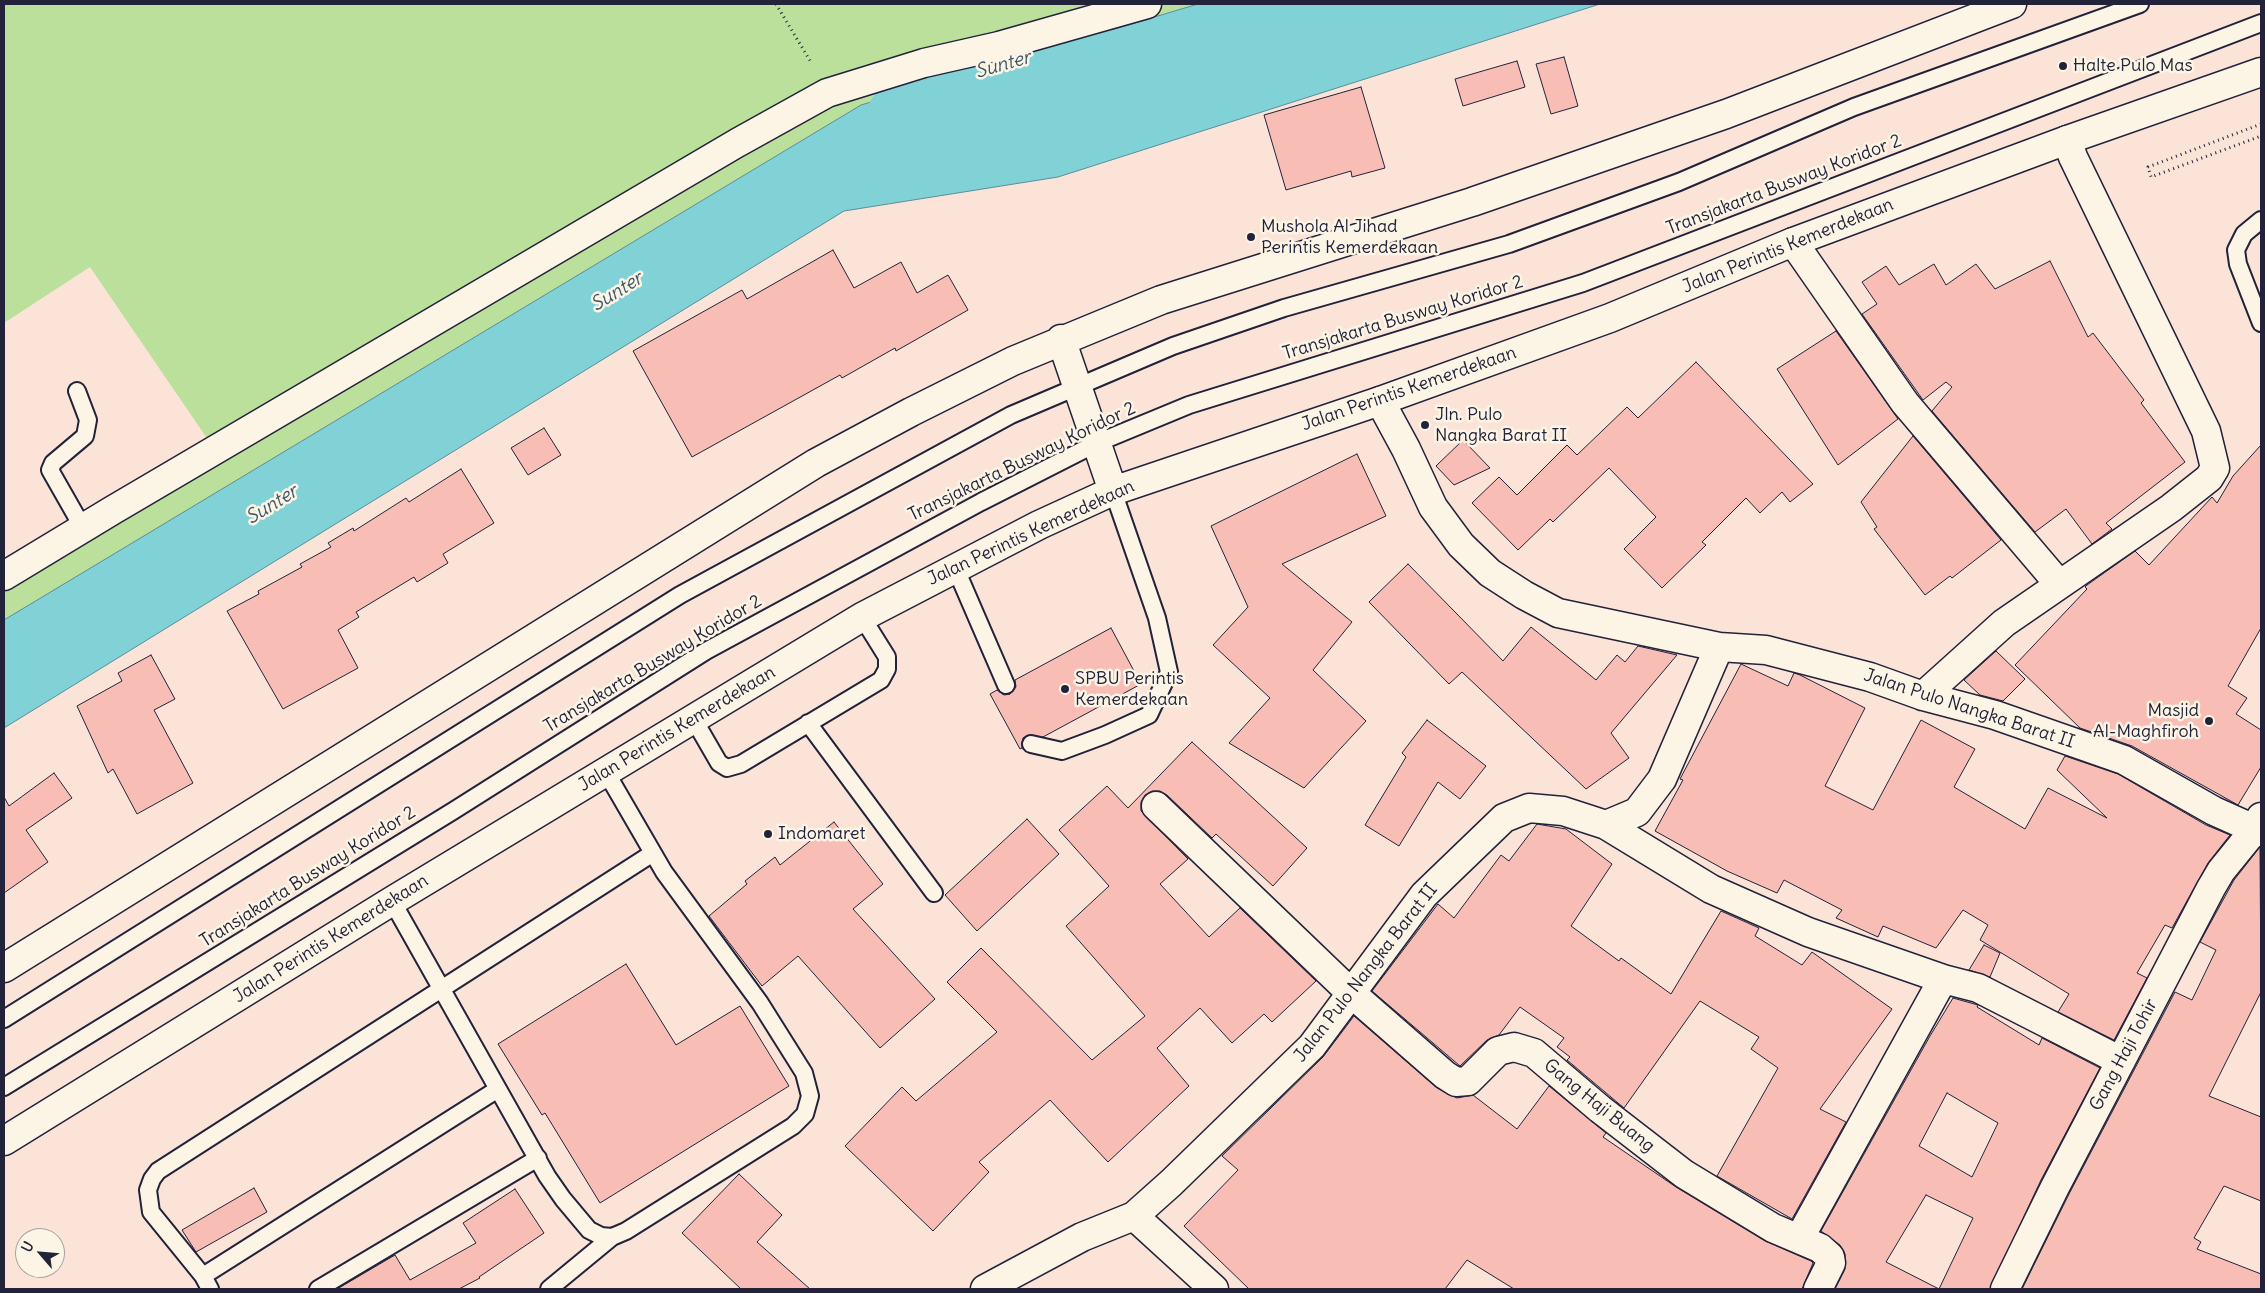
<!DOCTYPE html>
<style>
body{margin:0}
#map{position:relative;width:2265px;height:1293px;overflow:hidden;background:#fbe4d7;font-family:Delius,sans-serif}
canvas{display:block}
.frame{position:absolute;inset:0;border:5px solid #22223b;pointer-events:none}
.north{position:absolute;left:15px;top:1228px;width:50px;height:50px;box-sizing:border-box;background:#fcf5e5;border:1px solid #a5a1a1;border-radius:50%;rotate:297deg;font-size:14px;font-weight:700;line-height:20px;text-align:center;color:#22223b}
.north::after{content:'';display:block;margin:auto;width:18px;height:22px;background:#22223b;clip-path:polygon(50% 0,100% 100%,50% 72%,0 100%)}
</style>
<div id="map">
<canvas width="2265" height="1293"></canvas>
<div class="frame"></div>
<div class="north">U</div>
</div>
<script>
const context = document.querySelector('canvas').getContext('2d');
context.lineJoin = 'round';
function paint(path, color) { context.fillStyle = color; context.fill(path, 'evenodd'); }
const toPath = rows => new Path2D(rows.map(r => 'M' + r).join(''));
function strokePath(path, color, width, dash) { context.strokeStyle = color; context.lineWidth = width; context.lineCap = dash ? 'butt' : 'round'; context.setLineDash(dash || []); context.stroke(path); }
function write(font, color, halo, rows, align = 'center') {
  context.font = font + ' Delius,sans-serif'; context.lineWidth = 5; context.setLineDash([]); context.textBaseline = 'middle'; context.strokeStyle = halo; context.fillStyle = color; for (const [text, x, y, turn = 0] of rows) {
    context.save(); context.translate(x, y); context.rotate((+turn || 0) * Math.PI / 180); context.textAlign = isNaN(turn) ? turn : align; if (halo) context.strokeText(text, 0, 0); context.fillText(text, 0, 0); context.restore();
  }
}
const green = toPath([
 [4,4,1198,4,861,105,4,621,4,576,215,450,90,267,4,323]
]);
const water = toPath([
 [1198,4,1600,4,1058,177,844,211,4,728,4,620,861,105,1198,4]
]);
const river = toPath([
 [898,117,977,68,1083,45]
]);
const building = toPath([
 [1564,57,1578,106,1551,114,1536,64,1564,57],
 [1517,61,1525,87,1463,106,1455,79,1517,61],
 [1361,87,1385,168,1352,177,1351,171,1286,190,1264,115,1361,87],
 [833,250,854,288,901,262,917,293,948,275,968,310,896,351,895,348,842,378,840,375,692,457,633,351,742,290,747,299,833,250],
 [2050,261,2088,337,2093,333,2144,400,2141,403,2185,462,2106,523,2112,529,2092,544,2066,509,2035,532,1932,411,1952,387,1946,382,1923,400,1862,314,1877,304,1862,282,1886,266,1899,285,1934,264,1946,285,1976,264,1995,289,2050,261],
 [1836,331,1898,419,1838,465,1777,369,1836,331],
 [1696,362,1813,484,1790,502,1782,492,1760,513,1746,498,1702,542,1706,545,1662,588,1624,549,1656,517,1609,468,1553,522,1550,519,1518,550,1472,503,1499,477,1517,495,1567,445,1577,455,1627,407,1638,418,1696,362],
 [544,428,561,455,528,475,511,448,544,428],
 [1913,436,2001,540,1952,578,1950,576,1925,595,1874,529,1877,527,1861,502,1913,436],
 [1463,440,1490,468,1454,485,1436,466,1463,440],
 [2261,445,2261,628,2228,686,2247,698,2236,714,2261,730,2261,767,2238,805,2132,746,2080,728,2015,665,2087,589,2085,587,2087,585,2135,551,2149,565,2212,497,2217,503,2233,476,2261,445],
 [1357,454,1386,516,1282,564,1352,622,1313,670,1366,721,1304,788,1229,743,1270,698,1213,645,1248,607,1211,526,1357,454],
 [461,469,494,523,443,554,448,563,417,582,414,577,356,612,359,617,338,630,358,668,283,709,227,611,259,594,258,591,302,567,300,564,331,547,328,543,353,528,354,531,406,498,409,502,461,469],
 [1408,564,1503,661,1531,627,1596,680,1617,655,1625,662,1638,646,1677,655,1611,733,1629,758,1586,789,1462,672,1449,684,1369,602,1408,564],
 [1111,628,1141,684,1043,737,1028,735,1023,738,1022,748,1020,749,990,694,997,690,1004,695,1010,694,1016,687,1015,680,1111,628],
 [1996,651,2025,679,2003,701,1980,695,1964,680,1996,651],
 [151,655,175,699,154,710,193,783,137,814,113,769,108,773,77,706,122,681,118,673,151,655],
 [1741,664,1788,686,1794,673,1800,675,1865,708,1825,786,1873,810,1921,720,1975,749,1954,787,2025,829,2048,788,2107,818,2057,770,2065,756,2118,774,2206,825,2230,835,2208,863,2172,928,2165,925,2137,973,2147,978,2114,1040,2058,1012,2069,994,1980,940,1988,925,1963,910,1936,948,1883,926,1878,937,1836,918,1842,910,1784,880,1777,893,1727,871,1655,831,1683,780,1680,779,1741,664],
 [1427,720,1486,766,1460,799,1438,782,1399,846,1365,825,1406,757,1402,753,1427,720],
 [1192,742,1307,848,1273,886,1216,834,1212,838,1167,795,1160,791,1152,791,1145,795,1141,802,1141,811,1188,859,1160,884,1209,937,1240,908,1316,981,1272,1022,1264,1014,1232,1043,1200,1008,1157,1048,1189,1086,1108,1162,1050,1100,979,1162,989,1172,933,1231,845,1146,902,1087,916,1101,997,1032,947,982,981,948,1092,1060,1145,1016,1066,926,1109,886,1059,830,1107,786,1128,808,1192,742],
 [54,773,72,798,26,830,48,862,4,893,4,797,9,806,54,773],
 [1027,819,1059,854,977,931,945,895,1027,819],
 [834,822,883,884,853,909,935,999,880,1048,798,956,762,986,709,916,747,884,745,881,775,857,780,865,834,822],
 [1537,824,1566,829,1612,864,1571,926,1619,961,1621,958,1671,994,1721,911,1759,928,1755,936,1802,965,1812,952,1892,1009,1820,1109,1846,1122,1792,1219,1717,1176,1778,1068,1751,1049,1759,1037,1700,1001,1624,1108,1567,1060,1570,1057,1557,1047,1564,1038,1520,1007,1499,1035,1487,1040,1460,1066,1372,991,1438,904,1454,918,1501,855,1509,861,1537,824],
 [2260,847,2261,992,2209,1096,2261,1117,2261,1201,2224,1186,2194,1238,2201,1242,2197,1249,2261,1274,2261,1289,2022,1289,2069,1194,2175,992,2192,1000,2216,950,2200,942,2234,880,2260,847],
 [1984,945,2000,953,1990,977,1969,970,1984,945],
 [626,964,676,1045,740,1006,789,1086,600,1203,545,1113,542,1115,498,1044,626,964],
 [1953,998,1978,1005,1977,1007,2039,1045,2042,1038,2100,1068,2041,1180,1990,1289,1835,1289,1845,1269,1845,1254,1840,1245,1821,1231,1930,1036,1953,998],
 [1947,1093,1998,1123,1972,1177,1919,1146,1947,1093],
 [1926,1195,1973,1218,1939,1289,1886,1262,1926,1195],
 [1354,1016,1437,1088,1457,1098,1473,1095,1517,1129,1549,1086,1606,1133,1603,1137,1676,1187,1765,1241,1811,1261,1813,1263,1802,1289,1514,1289,1467,1260,1445,1289,1249,1289,1184,1226,1238,1170,1222,1156,1323,1057,1354,1016],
 [739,1174,782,1215,757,1242,810,1289,741,1289,682,1233,739,1174],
 [254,1188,267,1212,196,1252,182,1230,254,1188],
 [515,1189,544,1233,479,1277,480,1278,459,1289,337,1289,395,1255,410,1280,476,1243,463,1223,515,1189]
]);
const path = toPath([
 [776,4,812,64],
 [2261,124,2148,167,2151,177,2261,136]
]);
const lane = toPath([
 [2261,220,2244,234,2236,250,2238,264,2261,323],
 [77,391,88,420,85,436,53,463,50,470,83,528],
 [955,567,1006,685],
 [693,718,719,763,727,768,741,764,881,680,887,669,887,657,862,617],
 [808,723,934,893],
 [1031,744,1062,751,1105,735,1149,715,1169,672,1157,618,1113,491],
 [392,901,547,1176,563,1199,589,1230,601,1236,612,1237,626,1231,793,1126,805,1114,810,1096,804,1073,760,1003,664,872,606,772],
 [4,1019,680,595,1011,415,1173,346,1284,308,1509,244,1679,182,1854,107,2140,4],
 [4,1087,453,811,706,651,981,502,1097,443,1189,405,1583,283,2261,23],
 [203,1276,498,1089],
 [210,1289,203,1276,151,1212,148,1190,152,1179,158,1171,653,853],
 [318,1289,538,1158],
 [549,1289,612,1237]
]);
const street = toPath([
 [1793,242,1905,403,2059,584],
 [1380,401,1406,449,1433,507,1461,545,1490,573,1524,595,1558,613,1719,647,1766,650,1870,677,1923,696,1995,715,2124,760,2214,811,2261,832],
 [1923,696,2004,623,2171,508,2209,478,2215,468,2206,431,2073,157,2067,140],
 [1156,806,1351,993,1445,1075,1456,1082,1468,1081,1498,1051,1514,1047,1534,1053,1600,1109,1684,1174,1773,1228,1820,1248,1830,1257,1831,1263,1818,1289],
 [1606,825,1711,889,1808,932,1943,979,1799,1239],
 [1943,979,1978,988,2121,1061],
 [1134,1216,1214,1289],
 [985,1289,1082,1237,1134,1216,1171,1183,1312,1046,1424,895,1504,818,1529,808,1563,811,1606,825,1637,812,1662,779,1719,647],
 [2005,1289,2055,1187,2211,888,2221,871,2255,829,2261,817]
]);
const secondary = toPath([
 [4,576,113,510,737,143,827,93,924,63,999,46,1147,4]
]);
const highway = toPath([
 [1061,339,1113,491],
 [4,968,816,463,911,412,1013,361,1161,300,1472,202,1726,114,2012,4],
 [4,1141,392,901,862,617,1039,525,1113,491,1380,401,1610,318,1793,242,2067,140,2261,72]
]);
const markers = [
 [2063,66,5,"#22223b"],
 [1251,237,5,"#22223b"],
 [1425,425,5,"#22223b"],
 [1065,689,5,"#22223b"],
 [2209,721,5,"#22223b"],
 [768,834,5,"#22223b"]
];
const poiNames = [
 ["Halte Pulo Mas",2073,66],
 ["Mushola Al Jihad",1261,227],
 ["Perintis Kemerdekaan",1261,248],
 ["Jln. Pulo",1435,415],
 ["Nangka Barat II",1435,436],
 ["SPBU Perintis",1075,679],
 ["Kemerdekaan",1075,700],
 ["Masjid",2199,711,"right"],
 ["Al-Maghfiroh",2199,732,"right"],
 ["Indomaret",778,834]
];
const streetNames = [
 ["Transjakarta Busway Koridor 2",1784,185,-21],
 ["Jalan Perintis Kemerdekaan",1788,246,-22],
 ["Transjakarta Busway Koridor 2",1403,318,-17],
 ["Jalan Perintis Kemerdekaan",1409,389,-19],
 ["Transjakarta Busway Koridor 2",1022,462,-26],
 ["Jalan Perintis Kemerdekaan",1031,533,-25],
 ["Transjakarta Busway Koridor 2",653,664,-31],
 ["Jalan Pulo Nangka Barat II",1969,709,18],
 ["Jalan Perintis Kemerdekaan",677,729,-31],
 ["Transjakarta Busway Koridor 2",308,877,-32],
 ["Jalan Perintis Kemerdekaan",331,939,-32],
 ["Jalan Pulo Nangka Barat II",1366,973,-52],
 ["Gang Haji Tohir",2124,1055,-62],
 ["Gang Haji Buang",1599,1106,39]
];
const waterNames = [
 ["Sunter",1003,65,-16],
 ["Sunter",617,292,-32],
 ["Sunter",272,505,-32]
];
paint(green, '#bae09c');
paint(water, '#80d2d7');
strokePath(water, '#5a8c99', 1);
strokePath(river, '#80d2d7', 64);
paint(building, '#f8bdb5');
strokePath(building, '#22223b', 1);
strokePath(lane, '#22223b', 20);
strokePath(street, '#22223b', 31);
strokePath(secondary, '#22223b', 31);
strokePath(highway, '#22223b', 31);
strokePath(path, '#22223b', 3, [1, 4]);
strokePath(lane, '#fcf5e5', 16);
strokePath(street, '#fcf5e5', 28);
strokePath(secondary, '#fcf5e5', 28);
strokePath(highway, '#fcf5e5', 28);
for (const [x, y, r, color] of markers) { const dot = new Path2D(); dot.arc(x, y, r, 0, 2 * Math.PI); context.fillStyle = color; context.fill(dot); strokePath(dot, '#fcf5e5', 2); }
write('18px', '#22223b', '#fcf5e5', poiNames, 'left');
write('18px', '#22223b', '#fcf5e5', streetNames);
write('italic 19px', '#3e576a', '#fcf5e5', waterNames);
</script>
